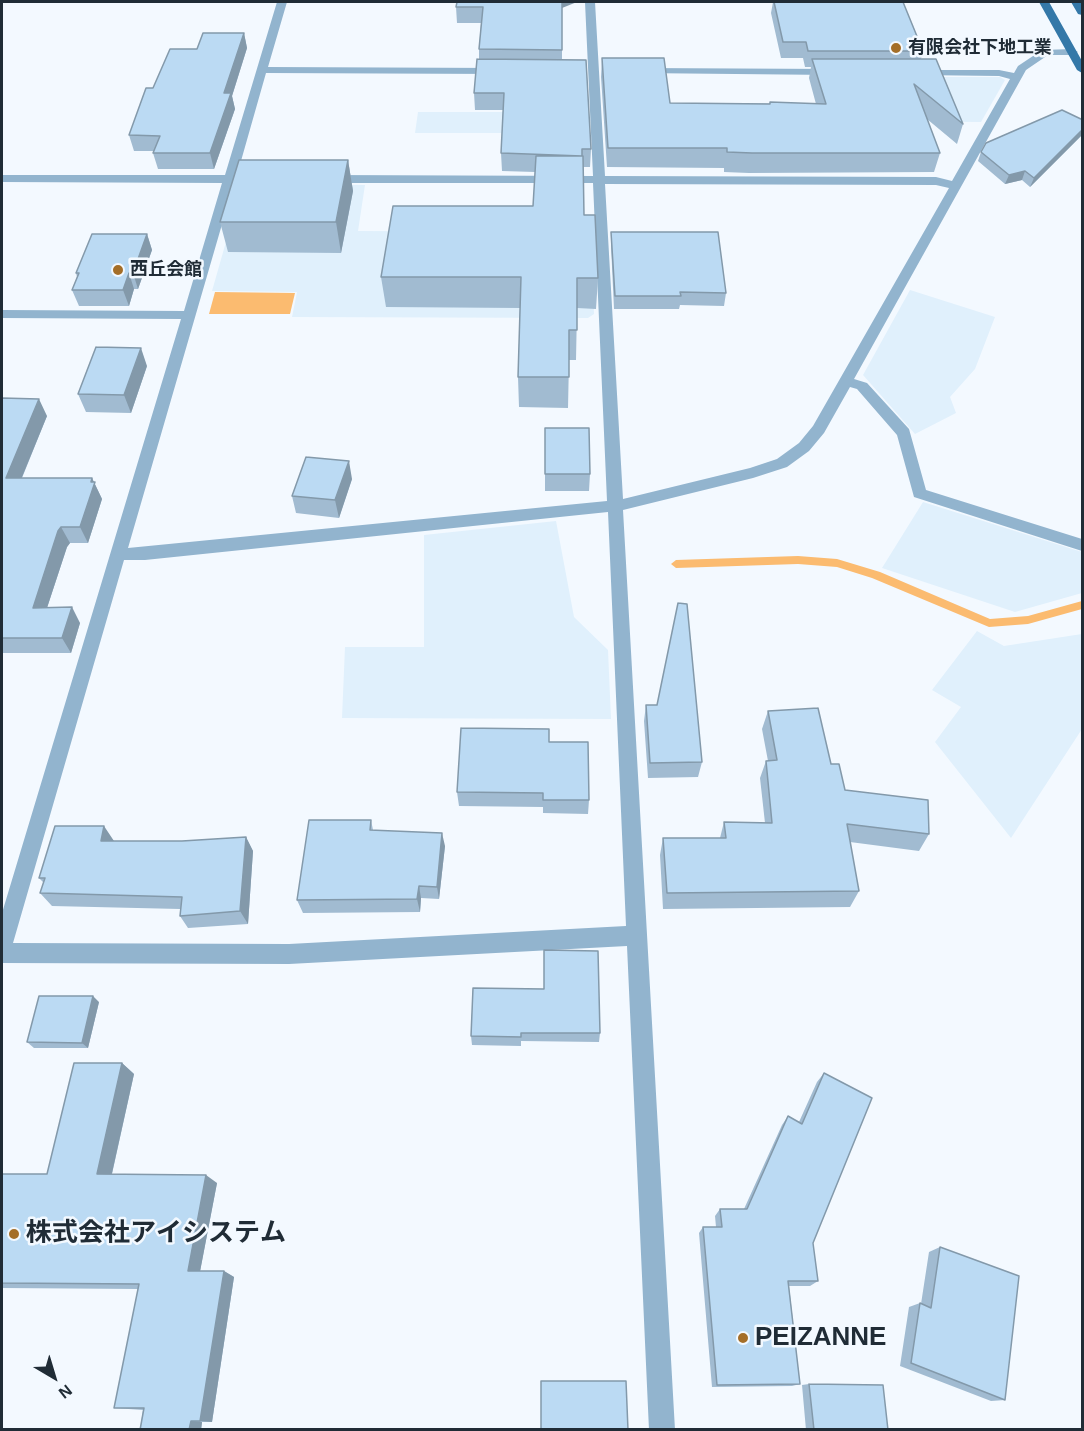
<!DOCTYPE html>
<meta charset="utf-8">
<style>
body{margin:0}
#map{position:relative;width:1084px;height:1431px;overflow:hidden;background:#f3f9ff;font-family:Arial,sans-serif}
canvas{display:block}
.frame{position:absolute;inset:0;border:3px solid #202c36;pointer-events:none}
.north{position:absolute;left:24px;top:1347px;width:60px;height:60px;-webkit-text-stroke:4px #f3f9ff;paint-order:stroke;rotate:142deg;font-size:16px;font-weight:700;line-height:24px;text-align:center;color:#202c36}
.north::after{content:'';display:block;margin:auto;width:21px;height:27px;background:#202c36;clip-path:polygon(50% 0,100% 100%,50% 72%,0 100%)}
</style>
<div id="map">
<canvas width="1084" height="1431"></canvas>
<div class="frame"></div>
<div class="north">N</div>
</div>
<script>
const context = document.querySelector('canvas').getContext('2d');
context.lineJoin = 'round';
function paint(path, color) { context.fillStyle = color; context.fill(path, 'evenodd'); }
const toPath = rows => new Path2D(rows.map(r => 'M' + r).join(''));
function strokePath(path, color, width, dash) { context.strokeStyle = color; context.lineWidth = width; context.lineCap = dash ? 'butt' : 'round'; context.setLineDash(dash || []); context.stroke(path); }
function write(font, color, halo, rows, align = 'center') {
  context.font = font + ' Arial,"Noto Sans JP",sans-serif'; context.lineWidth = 5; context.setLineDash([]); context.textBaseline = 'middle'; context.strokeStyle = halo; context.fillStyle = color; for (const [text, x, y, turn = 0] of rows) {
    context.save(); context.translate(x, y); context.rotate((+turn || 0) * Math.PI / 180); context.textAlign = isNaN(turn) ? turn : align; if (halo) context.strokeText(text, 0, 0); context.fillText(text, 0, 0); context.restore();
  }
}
const built = toPath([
 [819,77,1000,77,1005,80,981,122,816,121],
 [418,112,586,112,587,133,415,133],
 [250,184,365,185,358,231,591,232,594,314,588,318,292,317,297,292,212,291,241,189],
 [910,290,995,317,975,369,950,397,956,413,915,434,863,375],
 [923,502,1082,552,1082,593,1015,612,882,568],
 [556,521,574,617,608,650,611,719,342,718,345,647,424,647,424,535],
 [977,631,1004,646,1082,634,1082,729,1011,838,935,742,961,707,932,690]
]);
const water = toPath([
 [215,292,295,293,290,314,209,314]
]);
const stream = toPath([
 [798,556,837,559,880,572,990,619,1028,616,1082,601,1082,609,1028,624,989,627,872,578,837,567,798,564,676,568,671,564,676,560,798,556]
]);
const minor = toPath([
 [277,2,287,2,268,67,500,68,505,71,500,74,266,73,237,175,246,179,244,182,234,183,128,548,607,501,593,183,327,183,321,179,327,175,593,176,585,2,595,2,605,176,936,177,952,181,1010,79,999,76,918,75,913,72,914,70,999,70,1014,73,1018,66,1042,50,1073,49,1078,52,1073,55,1048,55,1026,70,854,379,867,383,909,429,926,490,1082,539,1082,551,914,497,897,435,857,389,850,387,824,433,809,451,787,467,753,478,623,510,675,1430,649,1430,627,946,289,964,2,963,2,913,181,319,2,318,2,310,184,311,222,183,2,182,2,175,225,175,277,2],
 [605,184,936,185,949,188,813,426,799,443,777,459,750,468,623,499,605,184],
 [608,512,626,926,289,944,13,943,124,560,145,560,608,512],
 [642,68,833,69,838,72,833,75,638,73,637,71,642,68]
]);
const major = toPath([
 [1039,2,1049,2,1082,61,1082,73,1077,70,1039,2],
 [1071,2,1081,2,1082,15,1078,14,1071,2]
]);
const wall = toPath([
 [773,2,903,2,923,51,921,59,963,124,957,144,927,119,940,153,934,172,749,173,724,172,724,168,607,167,601,77,602,58,670,103,816,104,809,78,811,67,805,67,803,58,781,58,771,13],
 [456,7,562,8,562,60,591,149,590,167,583,167,584,215,598,278,596,309,577,308,576,360,569,360,568,408,519,407,518,377,520,308,386,307,381,277,533,206,535,172,502,171,501,153,503,110,475,110,474,93,479,59,479,49,481,23,457,23],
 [244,33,247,48,232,96,235,109,214,169,158,169,153,153,154,151,134,151,129,135,153,88,197,49],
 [1083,120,1083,134,1030,187,1022,180,1005,184,978,161,981,152],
 [348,160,353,191,341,253,228,252,220,222],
 [611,232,726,293,724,306,680,305,679,309,614,309,611,245],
 [147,234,152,250,138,289,134,289,129,306,79,306,72,290,77,277,76,273],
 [147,366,131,413,86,412,78,394],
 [2,398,47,416,22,478,92,478,102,499,88,543,70,543,67,547,47,608,80,623,71,653,2,653],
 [545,428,590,474,589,491,545,491],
 [352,479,339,518,296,513,292,496],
 [646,705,702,762,698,777,648,778,644,721],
 [768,711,831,764,845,790,929,834,919,851,850,842,859,891,850,907,663,909,660,855,663,838,720,838,724,822,765,823,760,778,766,761,768,761,762,729],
 [549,742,589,800,588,814,543,813,543,807,459,806,457,792],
 [371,820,373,830,445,846,439,899,421,898,420,912,303,913,297,900],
 [246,837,253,851,248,924,188,928,180,916,180,909,52,906,40,893,44,883,39,878,114,841,182,841],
 [473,988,600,1033,599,1042,521,1041,521,1046,472,1045,471,1036],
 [99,1002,88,1048,34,1048,27,1042],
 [122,1063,134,1074,112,1174,217,1183,200,1271,224,1271,234,1277,212,1422,202,1422,201,1430,140,1430,143,1410,114,1408,138,1289,2,1288,2,1174,47,1174],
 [824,1073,813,1243,818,1281,810,1286,789,1286,800,1384,792,1386,712,1387,699,1233,703,1227,716,1227,715,1216,720,1209,744,1209,782,1125,788,1116,799,1122,817,1082],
 [940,1247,1005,1400,991,1401,900,1366,909,1307,920,1303,921,1304,929,1252],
 [809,1384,888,1430,806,1430,802,1385]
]);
const shadedWall = toPath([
 [562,2,577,2,562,8],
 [244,33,247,48,232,96,235,109,214,169,210,153,224,93],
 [1083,129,1083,134,1030,187,1034,178],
 [348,160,353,191,341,253,336,222],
 [1025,171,1022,180,1005,184,1009,175],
 [147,234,152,250,138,289,133,273],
 [129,273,134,289,129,306,123,290],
 [141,348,147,366,131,413,124,395],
 [39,399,47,416,15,494,6,478],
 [349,461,352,479,339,518,335,500],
 [92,478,102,499,88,543,80,527],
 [61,527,70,543,67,547,42,623,33,608,58,531],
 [72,607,80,623,71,653,62,638],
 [104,826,114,841,101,841],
 [442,833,445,846,439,899,437,887],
 [246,837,253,851,248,924,240,911],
 [419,886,421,898,420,912,417,899],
 [93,996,99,1002,88,1048,82,1043],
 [122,1063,134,1074,110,1182,97,1174],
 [206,1175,217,1183,199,1277,188,1271],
 [224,1271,234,1277,212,1422,200,1421],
 [191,1421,202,1422,201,1430,189,1430]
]);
const building = toPath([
 [457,2,562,2,562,50,479,49,483,7,456,7,457,2],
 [774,2,903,2,923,51,808,51,806,42,783,42,774,2],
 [203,33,244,33,224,93,231,93,210,153,153,153,160,136,129,135,146,88,153,88,170,49,197,49,203,33],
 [602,58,664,58,670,103,770,104,770,102,826,104,812,59,936,59,963,124,914,84,940,153,752,153,727,152,727,148,608,148,602,58],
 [477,59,586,60,591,149,582,149,582,156,501,153,504,93,474,93,477,59],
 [1062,110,1083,120,1083,129,1034,178,1025,171,1009,175,981,152,986,143,1062,110],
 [536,156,583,156,584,215,595,215,598,278,577,278,577,330,569,330,569,377,518,377,521,277,381,277,393,206,533,206,536,156],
 [239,160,348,160,336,222,220,222,239,160],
 [611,232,718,232,726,293,680,292,681,296,615,296,611,232],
 [92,234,147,234,133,273,129,273,123,290,72,290,79,273,76,273,92,234],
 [96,347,141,348,124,395,78,394,96,347],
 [2,398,39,399,6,478,92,478,91,482,95,482,80,527,61,527,58,531,33,608,72,607,62,638,2,638,2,398],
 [545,428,589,428,590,474,545,474,545,428],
 [306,457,349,461,335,500,292,496,306,457],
 [678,603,687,604,702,762,650,763,646,705,657,705,678,603],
 [818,708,831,764,839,764,845,790,928,800,929,834,847,824,859,891,667,893,663,838,726,838,724,822,772,823,766,761,777,760,768,711,818,708],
 [461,728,549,729,549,742,588,742,589,800,543,800,543,793,457,792,461,728],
 [309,820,371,820,370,830,442,833,437,887,419,886,417,899,297,900,309,820],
 [55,826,104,826,101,841,182,841,246,837,240,911,180,916,182,897,40,893,45,878,39,878,55,826],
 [544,950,598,951,600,1033,521,1033,521,1037,471,1036,473,988,544,989,544,950],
 [39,996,93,996,82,1043,27,1042,39,996],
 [74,1063,122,1063,97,1174,206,1175,188,1271,224,1271,200,1421,191,1421,189,1430,140,1430,144,1408,114,1408,139,1284,2,1283,2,1174,47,1174,74,1063],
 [824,1073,872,1098,813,1243,818,1281,788,1281,800,1384,717,1385,703,1227,722,1227,720,1209,747,1209,788,1116,802,1124,824,1073],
 [940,1247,1019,1276,1005,1400,911,1363,920,1303,931,1308,940,1247],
 [541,1381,626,1381,628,1430,541,1430,541,1381],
 [809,1384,883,1385,888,1430,814,1430,809,1384]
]);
const markers = [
 [896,48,6,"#a46e28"],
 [118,270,6,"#a46e28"],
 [14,1234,6,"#a46e28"],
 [743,1338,6,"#a46e28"]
];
const farPoinames = [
 ["有限会社下地工業",908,48],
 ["西丘会館",130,270]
];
const nearPoinames = [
 ["株式会社アイシステム",26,1234],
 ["PEIZANNE",755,1338]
];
paint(built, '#e0f0fc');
paint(water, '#fbbb70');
paint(stream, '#fbbb70');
paint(minor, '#92b4ce');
paint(major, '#3478a8');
paint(wall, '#a1bbd1');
paint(shadedWall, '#8399aa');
paint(building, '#bbdaf3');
strokePath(building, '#8399aa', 1.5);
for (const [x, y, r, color] of markers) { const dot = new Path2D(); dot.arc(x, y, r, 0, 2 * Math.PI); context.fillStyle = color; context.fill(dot); strokePath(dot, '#f3f9ff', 2); }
write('bold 18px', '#202c36', '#f3f9ff', farPoinames, 'left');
write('bold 26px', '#202c36', '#f3f9ff', nearPoinames, 'left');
</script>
